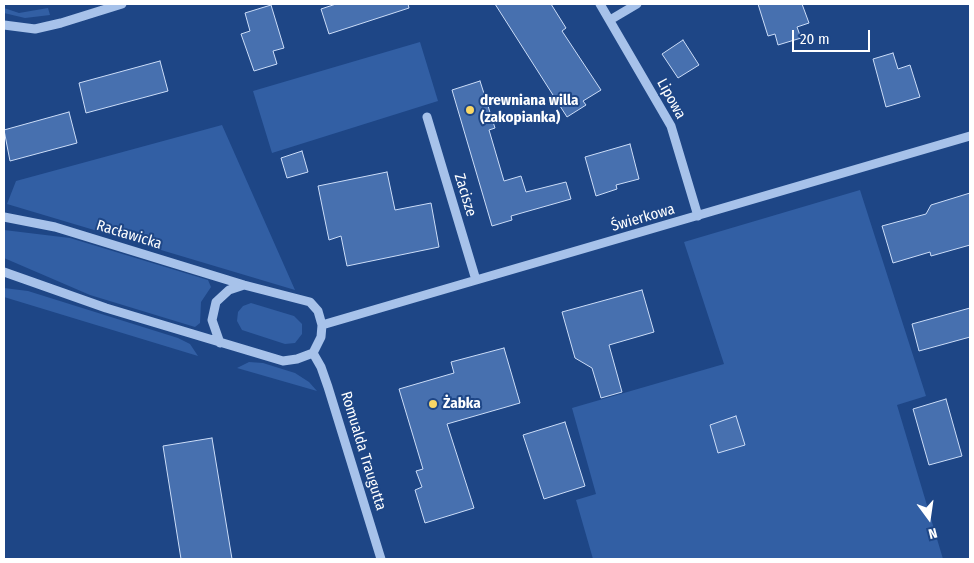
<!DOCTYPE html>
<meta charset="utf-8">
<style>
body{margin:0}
#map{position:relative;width:974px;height:563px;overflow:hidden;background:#1e4686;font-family:"Fira Sans Condensed",sans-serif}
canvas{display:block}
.frame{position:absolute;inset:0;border:5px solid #fff;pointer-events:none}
.north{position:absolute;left:904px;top:493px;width:50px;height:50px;-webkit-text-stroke:4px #1e4686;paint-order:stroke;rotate:166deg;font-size:14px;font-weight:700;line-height:20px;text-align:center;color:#fff}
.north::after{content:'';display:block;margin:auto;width:18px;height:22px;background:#fff;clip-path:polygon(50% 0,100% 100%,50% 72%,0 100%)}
.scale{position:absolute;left:792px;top:30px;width:78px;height:22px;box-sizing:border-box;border:2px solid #fff;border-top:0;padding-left:6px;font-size:15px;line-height:18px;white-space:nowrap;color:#fff;-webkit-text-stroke:4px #1e4686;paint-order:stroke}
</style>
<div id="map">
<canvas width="974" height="563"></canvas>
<div class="frame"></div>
<div class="north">N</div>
<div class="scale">20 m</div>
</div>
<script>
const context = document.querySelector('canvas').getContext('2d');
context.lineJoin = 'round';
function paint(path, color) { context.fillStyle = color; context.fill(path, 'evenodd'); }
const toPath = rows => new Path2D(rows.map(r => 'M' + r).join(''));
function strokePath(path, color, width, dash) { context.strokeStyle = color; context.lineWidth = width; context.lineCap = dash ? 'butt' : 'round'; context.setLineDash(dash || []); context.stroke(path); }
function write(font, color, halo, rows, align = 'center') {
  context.font = font + ' "Fira Sans Condensed",sans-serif'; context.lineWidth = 4; context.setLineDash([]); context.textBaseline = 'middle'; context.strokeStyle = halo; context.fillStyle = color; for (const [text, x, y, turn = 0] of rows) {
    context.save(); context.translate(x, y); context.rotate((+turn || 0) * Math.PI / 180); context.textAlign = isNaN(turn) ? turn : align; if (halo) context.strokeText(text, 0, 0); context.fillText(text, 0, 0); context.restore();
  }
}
const green = toPath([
 [4,8,19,13,48,8,50,15,25,18,4,13],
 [420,42,438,101,272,153,253,91],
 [222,125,295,290,7,204,16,181],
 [860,190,926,396,897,405,943,559,593,559,576,500,596,494,572,408,724,364,684,242],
 [4,230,70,238,208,280,211,287,201,302,200,323,195,327,90,295,4,258],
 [4,288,28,291,178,338,190,344,198,356,4,297],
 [251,303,294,316,302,324,302,334,295,343,285,344,242,330,237,321,238,312,243,306],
 [249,362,263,363,295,373,309,382,317,391,237,368]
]);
const building = toPath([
 [336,4,408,4,409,8,329,34,321,9,336,4],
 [495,4,551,4,566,28,562,31,601,90,583,101,586,105,567,117,495,4],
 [758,4,802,4,809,23,797,27,801,38,778,45,775,34,768,36,758,4],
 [271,5,284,48,273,51,277,64,254,71,241,34,250,31,245,13,271,5],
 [683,40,699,65,678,78,662,54,683,40],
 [893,53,898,69,910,65,920,97,886,107,873,59,893,53],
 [160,61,168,91,86,113,79,83,160,61],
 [480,81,495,128,489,130,504,181,521,176,526,192,566,182,571,199,511,216,512,220,492,226,452,90,480,81],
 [69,112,77,143,10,161,4,130,69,112],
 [630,144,639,179,616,185,617,189,596,196,585,157,630,144],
 [302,151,308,172,287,178,281,158,302,151],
 [387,172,395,210,431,203,439,247,347,266,341,236,329,240,318,186,387,172],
 [970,193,970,245,931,256,930,252,893,263,882,226,926,214,931,205,970,193],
 [642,290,654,332,609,345,622,392,601,398,592,368,575,358,562,312,642,290],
 [970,308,970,337,919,351,912,324,970,308],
 [504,348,520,403,447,424,474,508,425,523,415,490,422,487,416,471,423,469,399,389,454,373,451,362,504,348],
 [946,399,962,456,929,465,913,409,946,399],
 [736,416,745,445,718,453,710,425,736,416],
 [565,422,585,486,544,499,523,435,565,422],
 [212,438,232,559,181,559,163,446,212,438]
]);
const minor = toPath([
 [600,4,671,126,698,216],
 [610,20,637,4],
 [4,25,35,29,61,23,122,4],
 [427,117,476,280],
 [4,217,55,227,244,285,310,302,318,311,322,325,321,337,313,353,297,359,283,361,106,308,4,272],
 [322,325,970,136],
 [220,343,212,320,216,302,229,290,244,285],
 [313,353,321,367,328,387,381,559]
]);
const markers = [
 [470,110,5,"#f9d766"],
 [433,404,5,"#f9d766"]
];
const streetNames = [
 ["Lipowa",671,99,61],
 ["Zacisze",465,195,73],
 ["Świerkowa",643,218,-16],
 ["Racławicka",129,235,17],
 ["Romualda Traugutta",363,451,73]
];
const poiNames = [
 ["drewniana willa",480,101],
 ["(zakopianka)",480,118],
 ["Żabka",443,404]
];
paint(green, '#325fa4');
paint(building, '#4770af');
strokePath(building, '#ccddf8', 1);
strokePath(minor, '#a7c2ea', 9);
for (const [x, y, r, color] of markers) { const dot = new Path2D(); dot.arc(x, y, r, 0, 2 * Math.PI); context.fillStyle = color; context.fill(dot); strokePath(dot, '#1e4686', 2); }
write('15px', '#fff', '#1e4686', streetNames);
write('bold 15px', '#fff', '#1e4686', poiNames, 'left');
</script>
